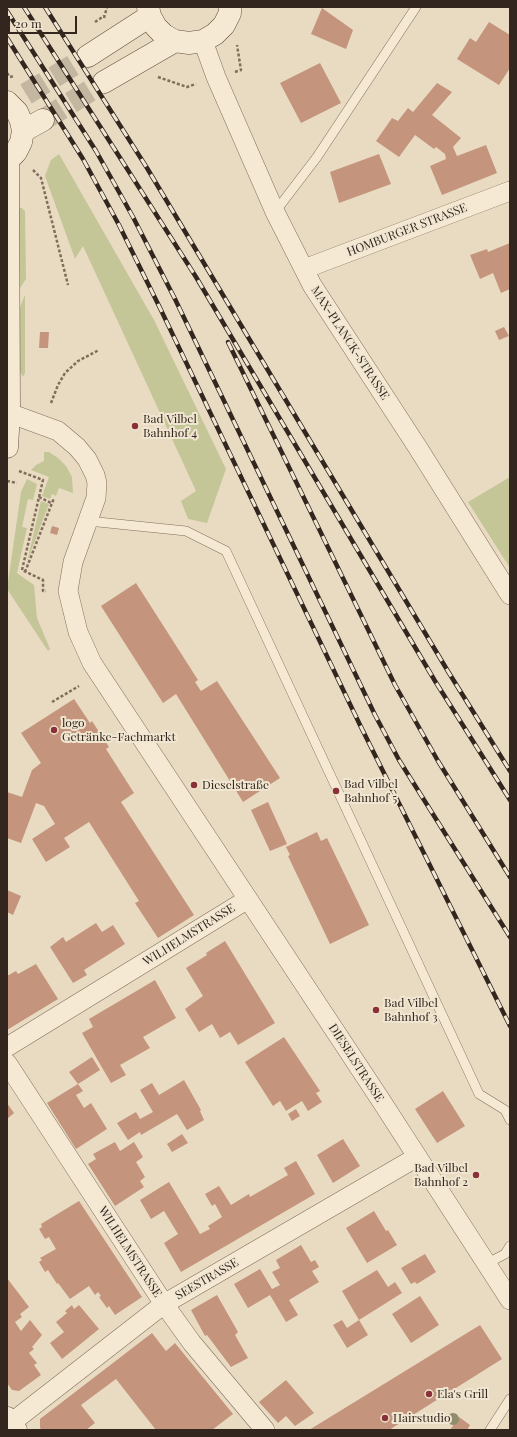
<!DOCTYPE html>
<meta charset="utf-8">
<style>
body{margin:0}
#map{position:relative;width:517px;height:1437px;overflow:hidden;background:#e9dbc2;font-family:"Playfair Display",serif}
canvas{display:block}
.frame{position:absolute;inset:0;border:8px solid #32261e;pointer-events:none}
.scale{position:absolute;left:8px;top:16px;width:69px;height:18px;box-sizing:border-box;border:2px solid #32261e;border-top:0;padding-left:5px;font-size:12px;line-height:14px;white-space:nowrap;color:#32261e;-webkit-text-stroke:3px #f1e6d1;paint-order:stroke}
</style>
<div id="map">
<canvas width="517" height="1437"></canvas>
<div class="frame"></div>
<div class="scale">20 m</div>
</div>
<script>
const context = document.querySelector('canvas').getContext('2d');
context.lineJoin = 'round';
function paint(path, color) { context.fillStyle = color; context.fill(path, 'evenodd'); }
const toPath = rows => new Path2D(rows.map(r => 'M' + r).join(''));
function strokePath(path, color, width, dash) { context.strokeStyle = color; context.lineWidth = width; context.lineCap = dash ? 'butt' : 'round'; context.setLineDash(dash || []); context.stroke(path); }
function write(font, color, halo, rows, align = 'center') {
  context.font = font + ' "Playfair Display",serif'; context.lineWidth = 4; context.setLineDash([]); context.textBaseline = 'middle'; context.strokeStyle = halo; context.fillStyle = color; for (const [text, x, y, turn = 0] of rows) {
    context.save(); context.translate(x, y); context.rotate((+turn || 0) * Math.PI / 180); context.textAlign = isNaN(turn) ? turn : align; if (halo) context.strokeText(text, 0, 0); context.fillText(text, 0, 0); context.restore();
  }
}
const green = toPath([
 [59,154,154,320,226,469,207,523,188,519,181,501,196,491,83,246,75,259,45,176,51,160],
 [16,208,22,208,25,211,26,279,17,293],
 [25,295,25,373,23,377,17,366,17,318,20,307],
 [44,452,49,452,58,458,66,466,72,477,73,493,59,488,56,496,52,494,50,499,42,496,49,477,31,470,36,465,44,461],
 [510,477,510,568,468,502],
 [27,479,37,484,33,500,28,499,22,527,27,528,17,573,34,585,37,618,50,649,48,651,7,589,21,492],
 [41,501,49,504,27,562]
]);
const building = toPath([
 [322,8,353,30,346,49,311,34],
 [489,22,510,35,510,68,499,85,457,59,470,38,476,42],
 [320,63,341,103,301,123,280,83],
 [437,83,452,92,432,115,461,138,453,147,457,156,486,145,497,173,442,195,430,166,446,159,445,154,436,147,434,149,415,135,399,157,376,141,392,118,398,121,408,108,413,112],
 [379,154,391,184,339,203,330,172],
 [510,243,510,289,501,293,493,273,480,279,470,255,487,249,488,252],
 [504,327,509,336,499,340,495,331],
 [40,332,49,332,48,348,39,348],
 [52,526,59,528,57,535,50,533],
 [136,583,198,680,195,682,201,691,217,681,280,778,243,802,176,694,163,703,101,606],
 [74,699,90,723,92,721,109,747,106,749,134,793,121,802,194,915,158,938,135,903,139,901,89,822,64,838,70,847,46,862,32,839,55,824,44,806,36,803,21,843,7,838,7,792,22,797,32,770,41,763,21,733],
 [268,802,287,844,270,851,251,810],
 [317,832,321,841,327,838,369,925,330,944,288,856,290,855,286,847],
 [7,890,21,896,13,915,7,912],
 [96,923,102,932,113,925,125,944,84,970,87,975,73,983,50,947,63,937,66,942],
 [225,941,275,1023,238,1045,230,1032,220,1038,212,1024,199,1032,185,1009,203,996,186,968,207,955,206,953],
 [36,964,58,999,7,1030,7,976,16,971,18,974],
 [155,980,176,1018,143,1037,150,1048,120,1065,126,1075,111,1083,82,1033,93,1027,89,1019],
 [284,1037,320,1091,316,1093,322,1102,308,1111,302,1101,286,1111,280,1101,273,1106,245,1062],
 [92,1057,100,1070,78,1084,69,1072],
 [184,1080,201,1110,200,1111,204,1120,187,1130,177,1114,141,1135,140,1132,128,1140,117,1123,136,1112,140,1119,153,1112,140,1090,152,1083,159,1095],
 [78,1084,83,1091,76,1095,84,1108,91,1103,107,1129,76,1149,47,1103],
 [443,1091,465,1126,437,1143,415,1109],
 [7,1103,14,1113,7,1119],
 [296,1109,300,1116,292,1121,288,1114],
 [182,1134,188,1143,172,1152,167,1144],
 [343,1139,360,1166,333,1183,317,1155],
 [115,1142,120,1151,134,1142,143,1157,136,1162,145,1177,140,1181,144,1187,115,1206,88,1164,96,1159,93,1154],
 [296,1161,315,1194,181,1272,164,1243,178,1234,164,1211,151,1219,140,1200,169,1182,200,1234,210,1229,208,1226,222,1217,215,1204,212,1206,205,1194,219,1186,231,1205,249,1194,250,1197,288,1175,284,1168],
 [79,1201,142,1297,115,1315,109,1306,107,1308,99,1297,101,1296,98,1292,95,1295,89,1286,70,1299,58,1283,57,1284,48,1270,45,1272,39,1262,42,1260,40,1258,56,1249,49,1237,45,1239,39,1229,42,1227,41,1224],
 [374,1211,386,1231,388,1230,397,1245,367,1263,346,1228],
 [301,1245,311,1262,315,1260,319,1267,312,1271,319,1282,289,1300,298,1315,286,1322,270,1295,248,1308,234,1284,260,1269,272,1289,280,1285,272,1272,280,1268,276,1260],
 [425,1254,436,1272,417,1284,415,1282,411,1284,401,1268],
 [377,1270,388,1287,395,1282,402,1293,359,1320,342,1291],
 [7,1278,29,1307,20,1314,22,1317,15,1322,21,1331,30,1320,42,1335,32,1347,34,1349,29,1353,37,1363,34,1365,41,1375,19,1391,12,1390,7,1383],
 [217,1295,238,1332,235,1335,248,1358,231,1367,207,1335,205,1336,191,1310],
 [420,1296,439,1325,411,1343,392,1314],
 [72,1305,74,1309,79,1305,99,1329,62,1359,50,1343,64,1332,56,1322,67,1313,65,1311],
 [342,1320,347,1328,359,1320,368,1335,347,1348,333,1325],
 [480,1325,502,1359,389,1430,309,1430],
 [152,1333,166,1351,175,1343,233,1414,212,1430,156,1430,116,1379,81,1405,95,1423,86,1430,42,1430,40,1428,40,1419],
 [286,1380,314,1413,295,1426,286,1416,278,1423,259,1402],
 [459,1417,470,1425,467,1430,450,1430]
]);
const secondaryTunnel = toPath([
 [26,94,88,56],
 [43,120,104,82]
]);
const path = toPath([
 [104,18,107,7],
 [95,22,104,16],
 [235,72,241,70,237,45],
 [7,73,10,77,14,76],
 [158,77,187,87,196,84],
 [33,170,41,178,68,285],
 [51,403,58,385,65,373,78,361,99,350],
 [19,471,43,480,22,570,43,580,43,591,46,591],
 [7,481,17,483],
 [39,497,51,503],
 [25,572,54,498],
 [52,702,79,686]
]);
const lane = toPath([
 [275,212,317,157,416,7],
 [88,521,186,531,226,551,479,1094,505,1110,510,1120],
 [486,1264,505,1254,510,1246],
 [490,1430,510,1399]
]);
const street = toPath([
 [203,41,216,77,275,212,312,285,418,448,510,595],
 [304,269,510,191],
 [9,413,58,431,77,447,87,459,95,475,97,483,96,498,73,562,68,591,78,632,92,663,380,1099,510,1300],
 [7,1047,248,899],
 [7,1063,164,1304,192,1343,265,1430],
 [11,1423,164,1304,417,1157]
]);
const secondary = toPath([
 [148,7,150,16,156,27,164,35,175,41,189,43,203,41,215,34,224,25,230,13,230,7],
 [88,56,150,16],
 [104,82,175,41],
 [7,102,17,112,21,121,23,131,21,142,16,152,7,161],
 [23,131,43,120],
 [7,447,9,413,8,160],
 [7,1418,16,1430]
]);
const rail = toPath([
 [24,7,196,277,435,681,510,800],
 [45,7,147,168,449,673,510,771],
 [7,11,96,151,133,217,175,299,375,715,399,760,510,937],
 [7,38,83,159,119,225,160,308,360,725,510,1026],
 [228,342,395,685,438,761,510,877]
]);
const trees = [
 [453,1419]
];
const markers = [
 [135,426,4,"#8a3138"],
 [54,730,4,"#8a3138"],
 [194,785,4,"#8a3138"],
 [336,791,4,"#8a3138"],
 [376,1010,4,"#8a3138"],
 [476,1175,4,"#8a3138"],
 [429,1394,4,"#8a3138"],
 [385,1418,4,"#8a3138"]
];
const streetNames = [
 ["HOMBURGER STRASSE",407,230,-21],
 ["MAX-PLANCK-STRASSE",350,343,57],
 ["WILHELMSTRASSE",189,935,-32],
 ["DIESELSTRASSE",356,1063,57],
 ["WILHELMSTRASSE",130,1252,57],
 ["SEESTRASSE",207,1279,-30]
];
const poiNames = [
 ["Bad Vilbel",143,419],
 ["Bahnhof 4",143,433],
 ["logo",62,723],
 ["Getränke-Fachmarkt",62,737],
 ["Bad Vilbel",344,784],
 ["Bahnhof 5",344,798],
 ["Dieselstraße",202,785],
 ["Bad Vilbel",384,1003],
 ["Bahnhof 3",384,1017],
 ["Bad Vilbel",468,1168,"right"],
 ["Bahnhof 2",468,1182,"right"],
 ["Ela's Grill",437,1394],
 ["Hairstudio",393,1418]
];
paint(green, '#c4c697');
paint(building, '#c4947c');
strokePath(secondaryTunnel, '#c4b7a1', 22, [22, 11]);
strokePath(lane, '#816d5b', 10);
strokePath(street, '#816d5b', 20);
strokePath(secondary, '#634e3e', 23);
strokePath(path, '#816d5b', 2.5, [3, 2]);
strokePath(lane, '#f5e9d4', 9);
strokePath(street, '#f5e9d4', 19);
strokePath(secondary, '#f5e9d4', 22);
strokePath(rail, '#32261e', 4.5);
strokePath(rail, '#f1e6d1', 3, [9]);
context.fillStyle = '#8f8d6c';
for (const [x, y] of trees) { context.beginPath(); context.arc(x, y, 6, 0, 2 * Math.PI); context.fill(); }
for (const [x, y, r, color] of markers) { const dot = new Path2D(); dot.arc(x, y, r, 0, 2 * Math.PI); context.fillStyle = color; context.fill(dot); strokePath(dot, '#f1e6d1', 1.5); }
write('12px', '#32261e', '#f1e6d1', streetNames);
write('12px', '#32261e', '#f1e6d1', poiNames, 'left');
</script>
